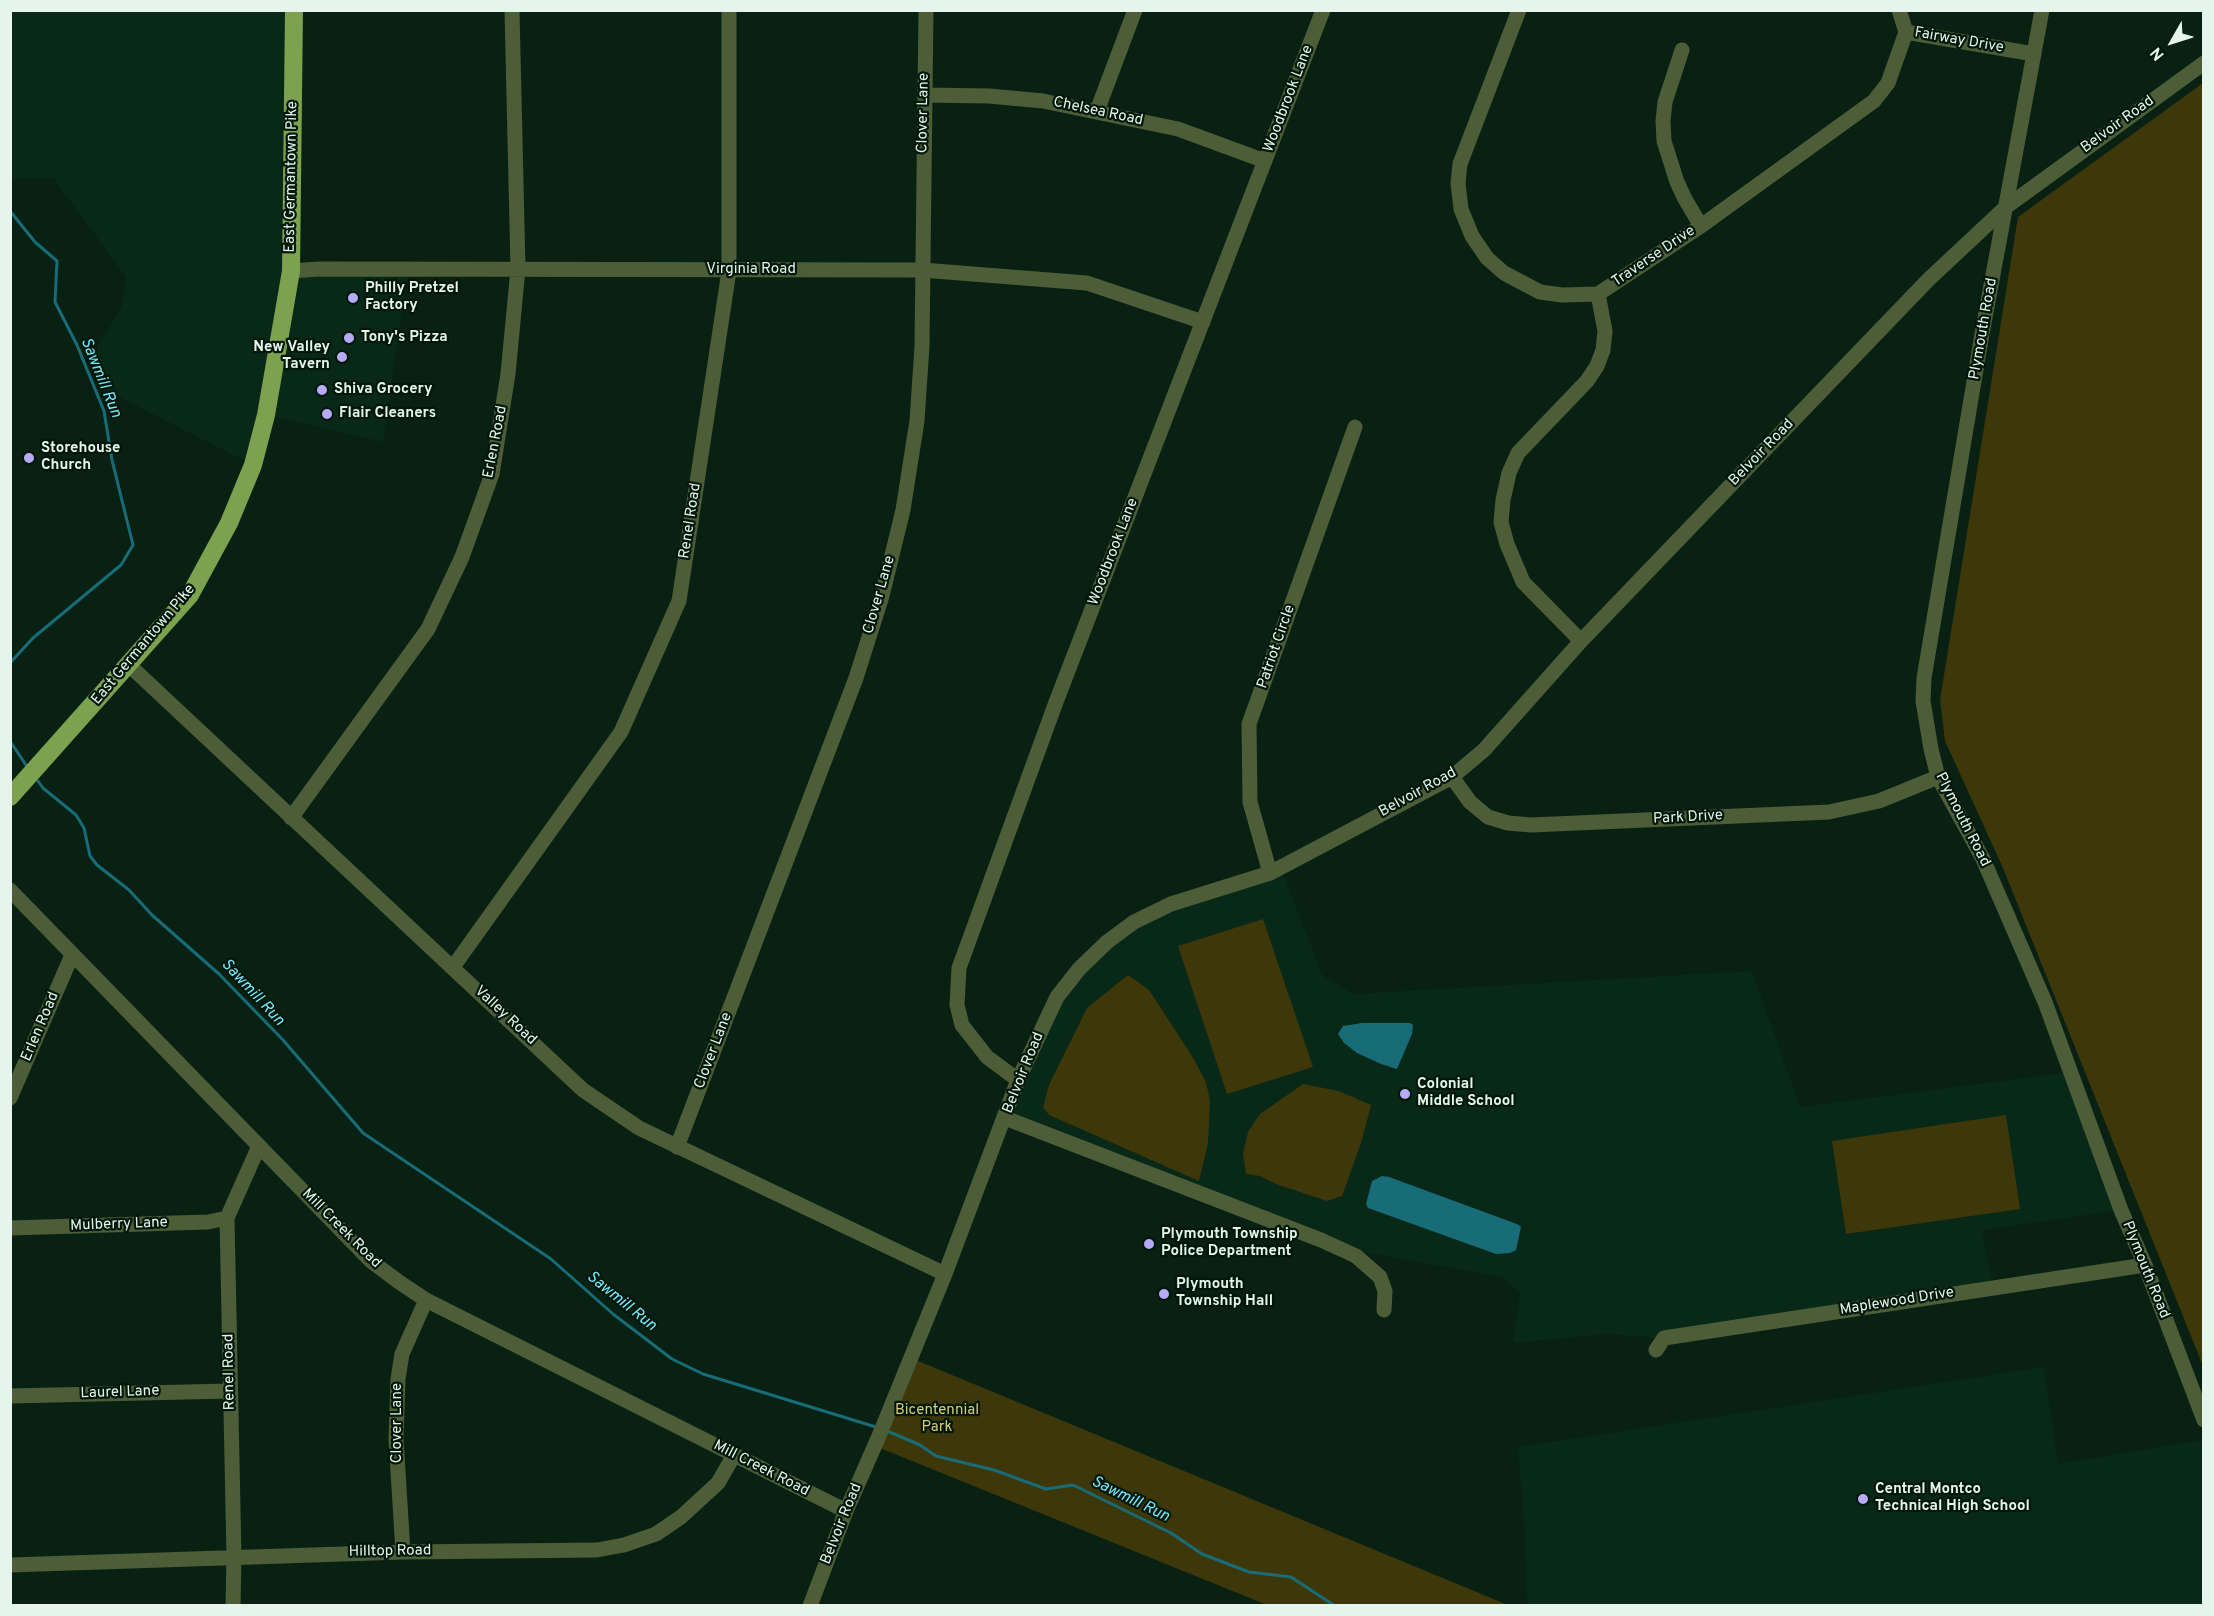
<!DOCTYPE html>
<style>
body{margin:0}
#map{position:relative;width:2214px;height:1616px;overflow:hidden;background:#082113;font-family:Overpass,sans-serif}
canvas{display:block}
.frame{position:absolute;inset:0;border:12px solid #e6f5eb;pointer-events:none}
.north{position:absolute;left:2142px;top:12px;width:60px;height:60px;-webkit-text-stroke:4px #01170a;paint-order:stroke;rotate:231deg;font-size:16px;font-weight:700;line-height:24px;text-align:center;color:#e6f5eb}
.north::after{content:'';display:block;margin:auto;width:21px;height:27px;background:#e6f5eb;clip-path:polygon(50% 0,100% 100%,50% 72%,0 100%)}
</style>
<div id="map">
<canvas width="2214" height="1616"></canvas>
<div class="frame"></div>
<div class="north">N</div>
</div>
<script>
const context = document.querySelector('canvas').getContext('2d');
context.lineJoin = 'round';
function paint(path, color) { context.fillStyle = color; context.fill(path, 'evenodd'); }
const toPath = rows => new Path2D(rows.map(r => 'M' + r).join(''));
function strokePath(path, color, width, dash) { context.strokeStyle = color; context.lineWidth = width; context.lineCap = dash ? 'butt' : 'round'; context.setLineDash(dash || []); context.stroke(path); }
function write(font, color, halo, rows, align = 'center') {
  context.font = font + ' Overpass,sans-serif'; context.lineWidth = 4.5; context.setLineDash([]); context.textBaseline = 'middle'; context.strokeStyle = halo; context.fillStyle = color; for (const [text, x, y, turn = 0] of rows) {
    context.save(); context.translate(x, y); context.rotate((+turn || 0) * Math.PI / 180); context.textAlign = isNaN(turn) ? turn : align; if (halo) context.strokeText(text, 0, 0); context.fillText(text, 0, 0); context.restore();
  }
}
const built = toPath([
 [11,11,294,11,291,271,408,269,383,442,266,415,253,465,102,388,93,355,122,306,126,277,53,178,11,178],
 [1281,867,1322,975,1353,994,1752,971,1800,1107,2072,1072,2121,1210,1982,1230,1993,1288,1664,1338,1603,1334,1513,1343,1520,1292,1502,1277,1335,1247,1005,1118,1057,997,1134,922],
 [2044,1367,2058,1464,2203,1440,2203,1605,1527,1605,1525,1534,1518,1447]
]);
const green = toPath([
 [2203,83,2203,1366,2003,868,1945,741,1940,700,2018,217],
 [1263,919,1313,1067,1227,1094,1178,946],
 [1128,975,1149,990,1192,1056,1206,1082,1210,1101,1208,1143,1199,1181,1049,1115,1043,1107,1049,1085,1087,1008],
 [1303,1084,1339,1091,1371,1105,1361,1143,1342,1196,1327,1201,1276,1184,1260,1176,1246,1174,1243,1154,1248,1132,1260,1114],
 [2006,1115,2020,1209,1846,1234,1832,1141],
 [911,1358,1508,1605,1267,1605,875,1446]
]);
const water = toPath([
 [1362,1023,1410,1023,1413,1025,1412,1034,1397,1069,1381,1064,1357,1053,1344,1043,1338,1034,1343,1026],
 [1382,1176,1389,1177,1517,1224,1521,1227,1516,1250,1510,1253,1496,1254,1368,1208,1366,1204,1372,1181]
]);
const stream = toPath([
 [10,211,35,242,57,261,55,302,77,345,104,411,112,460,133,545,121,565,33,638,10,663],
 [10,741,26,765],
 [38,781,43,788,76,815,84,828,90,856,97,865,129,890,152,915,219,974,283,1040,363,1133,551,1259,613,1314,672,1359,703,1374,876,1427],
 [885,1430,920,1445,936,1456,994,1470,1046,1489,1073,1485,1171,1533,1202,1554,1249,1572,1291,1577,1335,1606]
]);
const minor = toPath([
 [1519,10,1460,164,1458,183,1461,209,1472,236,1487,258,1504,273,1540,292,1562,295,1598,294,1701,226,1874,101,1888,83,1906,32],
 [1899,10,1906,32,2034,54],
 [2042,10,1982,334,1924,678,1923,701,1931,749,1938,777,1983,859,2045,1002,2121,1210,2145,1265,2204,1420],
 [1682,50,1665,102,1663,121,1664,141,1677,182,1685,199,1701,226],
 [925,95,989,96,1043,101,1178,129,1265,161],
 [1097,111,1135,10],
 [291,271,319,269,922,270,1087,283,1203,322],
 [1581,641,1523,582,1507,544,1501,522,1503,500,1509,473,1518,453,1587,381,1597,366,1603,350,1605,331,1598,294],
 [129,665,583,1090,639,1128,945,1274],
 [1452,777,1470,802,1488,817,1508,823,1531,825,1829,812,1879,801,1938,777],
 [291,818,428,629,462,557,492,474,508,374,518,269,512,10],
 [1270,873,1250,802,1249,724,1355,427],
 [10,890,371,1261,399,1282,426,1300,846,1511],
 [453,967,621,732,679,601,729,271,729,10],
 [1018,1080,987,1057,962,1025,957,1005,959,968,1056,702,1323,10],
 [10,1098,72,955],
 [1005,1118,1321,1240,1356,1256,1380,1277,1385,1291,1384,1310],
 [677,1147,856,678,882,596,903,510,917,421,922,346,926,10],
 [10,1228,208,1222,227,1218],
 [1656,1350,1664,1338,2145,1265],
 [10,1396,230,1391],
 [403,1552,396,1439,398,1379,402,1354,426,1300],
 [10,1565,403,1552,597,1550,624,1545,656,1534,681,1517,718,1483,734,1455],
 [233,1606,234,1557,227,1218,259,1146],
 [810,1606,846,1511,879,1436,945,1274,1018,1080,1057,997,1079,969,1107,942,1134,922,1171,904,1270,873,1452,777,1484,750,1581,641,1928,280,2006,207,2204,63]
]);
const major = toPath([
 [10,797,190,595,229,523,253,465,266,415,291,271,294,10]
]);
const markers = [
 [353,298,6,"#b7abf8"],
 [349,338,6,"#b7abf8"],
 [342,357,6,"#b7abf8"],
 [322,390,6,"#b7abf8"],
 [327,414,6,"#b7abf8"],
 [29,458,6,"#b7abf8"],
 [1405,1094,6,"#b7abf8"],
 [1149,1244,6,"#b7abf8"],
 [1164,1294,6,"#b7abf8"],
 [1863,1499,6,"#b7abf8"]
];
const streetNames = [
 ["Fairway Drive",1959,41,10],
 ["Woodbrook Lane",1289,99,-69],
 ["Chelsea Road",1098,112,12],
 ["Clover Lane",924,113,-89],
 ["Belvoir Road",2118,125,-36],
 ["East Germantown Pike",292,177,-89],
 ["Traverse Drive",1654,257,-34],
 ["Virginia Road",751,270],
 ["Plymouth Road",1984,329,-80],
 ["Erlen Road",496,442,-79],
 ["Belvoir Road",1762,453,-46],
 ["Renel Road",691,521,-81],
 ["Woodbrook Lane",1114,552,-69],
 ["Clover Lane",880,595,-74],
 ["East Germantown Pike",144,645,-50],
 ["Patriot Circle",1277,647,-71],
 ["Belvoir Road",1418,793,-29],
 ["Park Drive",1688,818,-3],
 ["Plymouth Road",1962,820,63],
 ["Valley Road",505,1016,43],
 ["Erlen Road",41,1027,-67],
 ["Clover Lane",714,1051,-69],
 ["Belvoir Road",1024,1073,-68],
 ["Mulberry Lane",119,1225,-2],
 ["Mill Creek Road",341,1229,45],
 ["Plymouth Road",2145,1270,68],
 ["Maplewood Drive",1897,1302,-9],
 ["Renel Road",230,1372,-91],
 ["Laurel Lane",120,1393,-2],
 ["Clover Lane",398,1423,-90],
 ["Mill Creek Road",761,1469,27],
 ["Belvoir Road",842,1524,-68],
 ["Hilltop Road",390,1552,-1]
];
const poiNames = [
 ["Philly Pretzel",365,289],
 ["Factory",365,306],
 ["Tony's Pizza",361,338],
 ["New Valley",330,348,"right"],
 ["Tavern",330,365,"right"],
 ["Shiva Grocery",334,390],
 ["Flair Cleaners",339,414],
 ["Storehouse",41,449],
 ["Church",41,466],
 ["Colonial",1417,1085],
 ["Middle School",1417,1102],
 ["Plymouth Township",1161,1235],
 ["Police Department",1161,1252],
 ["Plymouth",1176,1285],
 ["Township Hall",1176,1302],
 ["Central Montco",1875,1490],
 ["Technical High School",1875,1507]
];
const parkNames = [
 ["Bicentennial",937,1411],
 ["Park",937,1428]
];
const waterNames = [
 ["Sawmill Run",100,378,68],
 ["Sawmill Run",252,993,47],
 ["Sawmill Run",621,1302,39],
 ["Sawmill Run",1130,1500,26]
];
paint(built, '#082917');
paint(green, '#3d370a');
paint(water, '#186c78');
strokePath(stream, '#186c78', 3);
strokePath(minor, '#4c5d38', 15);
strokePath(major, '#7ca14f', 18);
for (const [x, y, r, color] of markers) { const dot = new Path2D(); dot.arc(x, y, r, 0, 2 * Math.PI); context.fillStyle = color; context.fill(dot); strokePath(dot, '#01170a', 2); }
write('15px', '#e6f5eb', '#01170a', streetNames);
write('bold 15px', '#e6f5eb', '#01170a', poiNames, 'left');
write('15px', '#d8cd78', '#01170a', parkNames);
write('italic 16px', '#77e9fd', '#01170a', waterNames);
</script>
